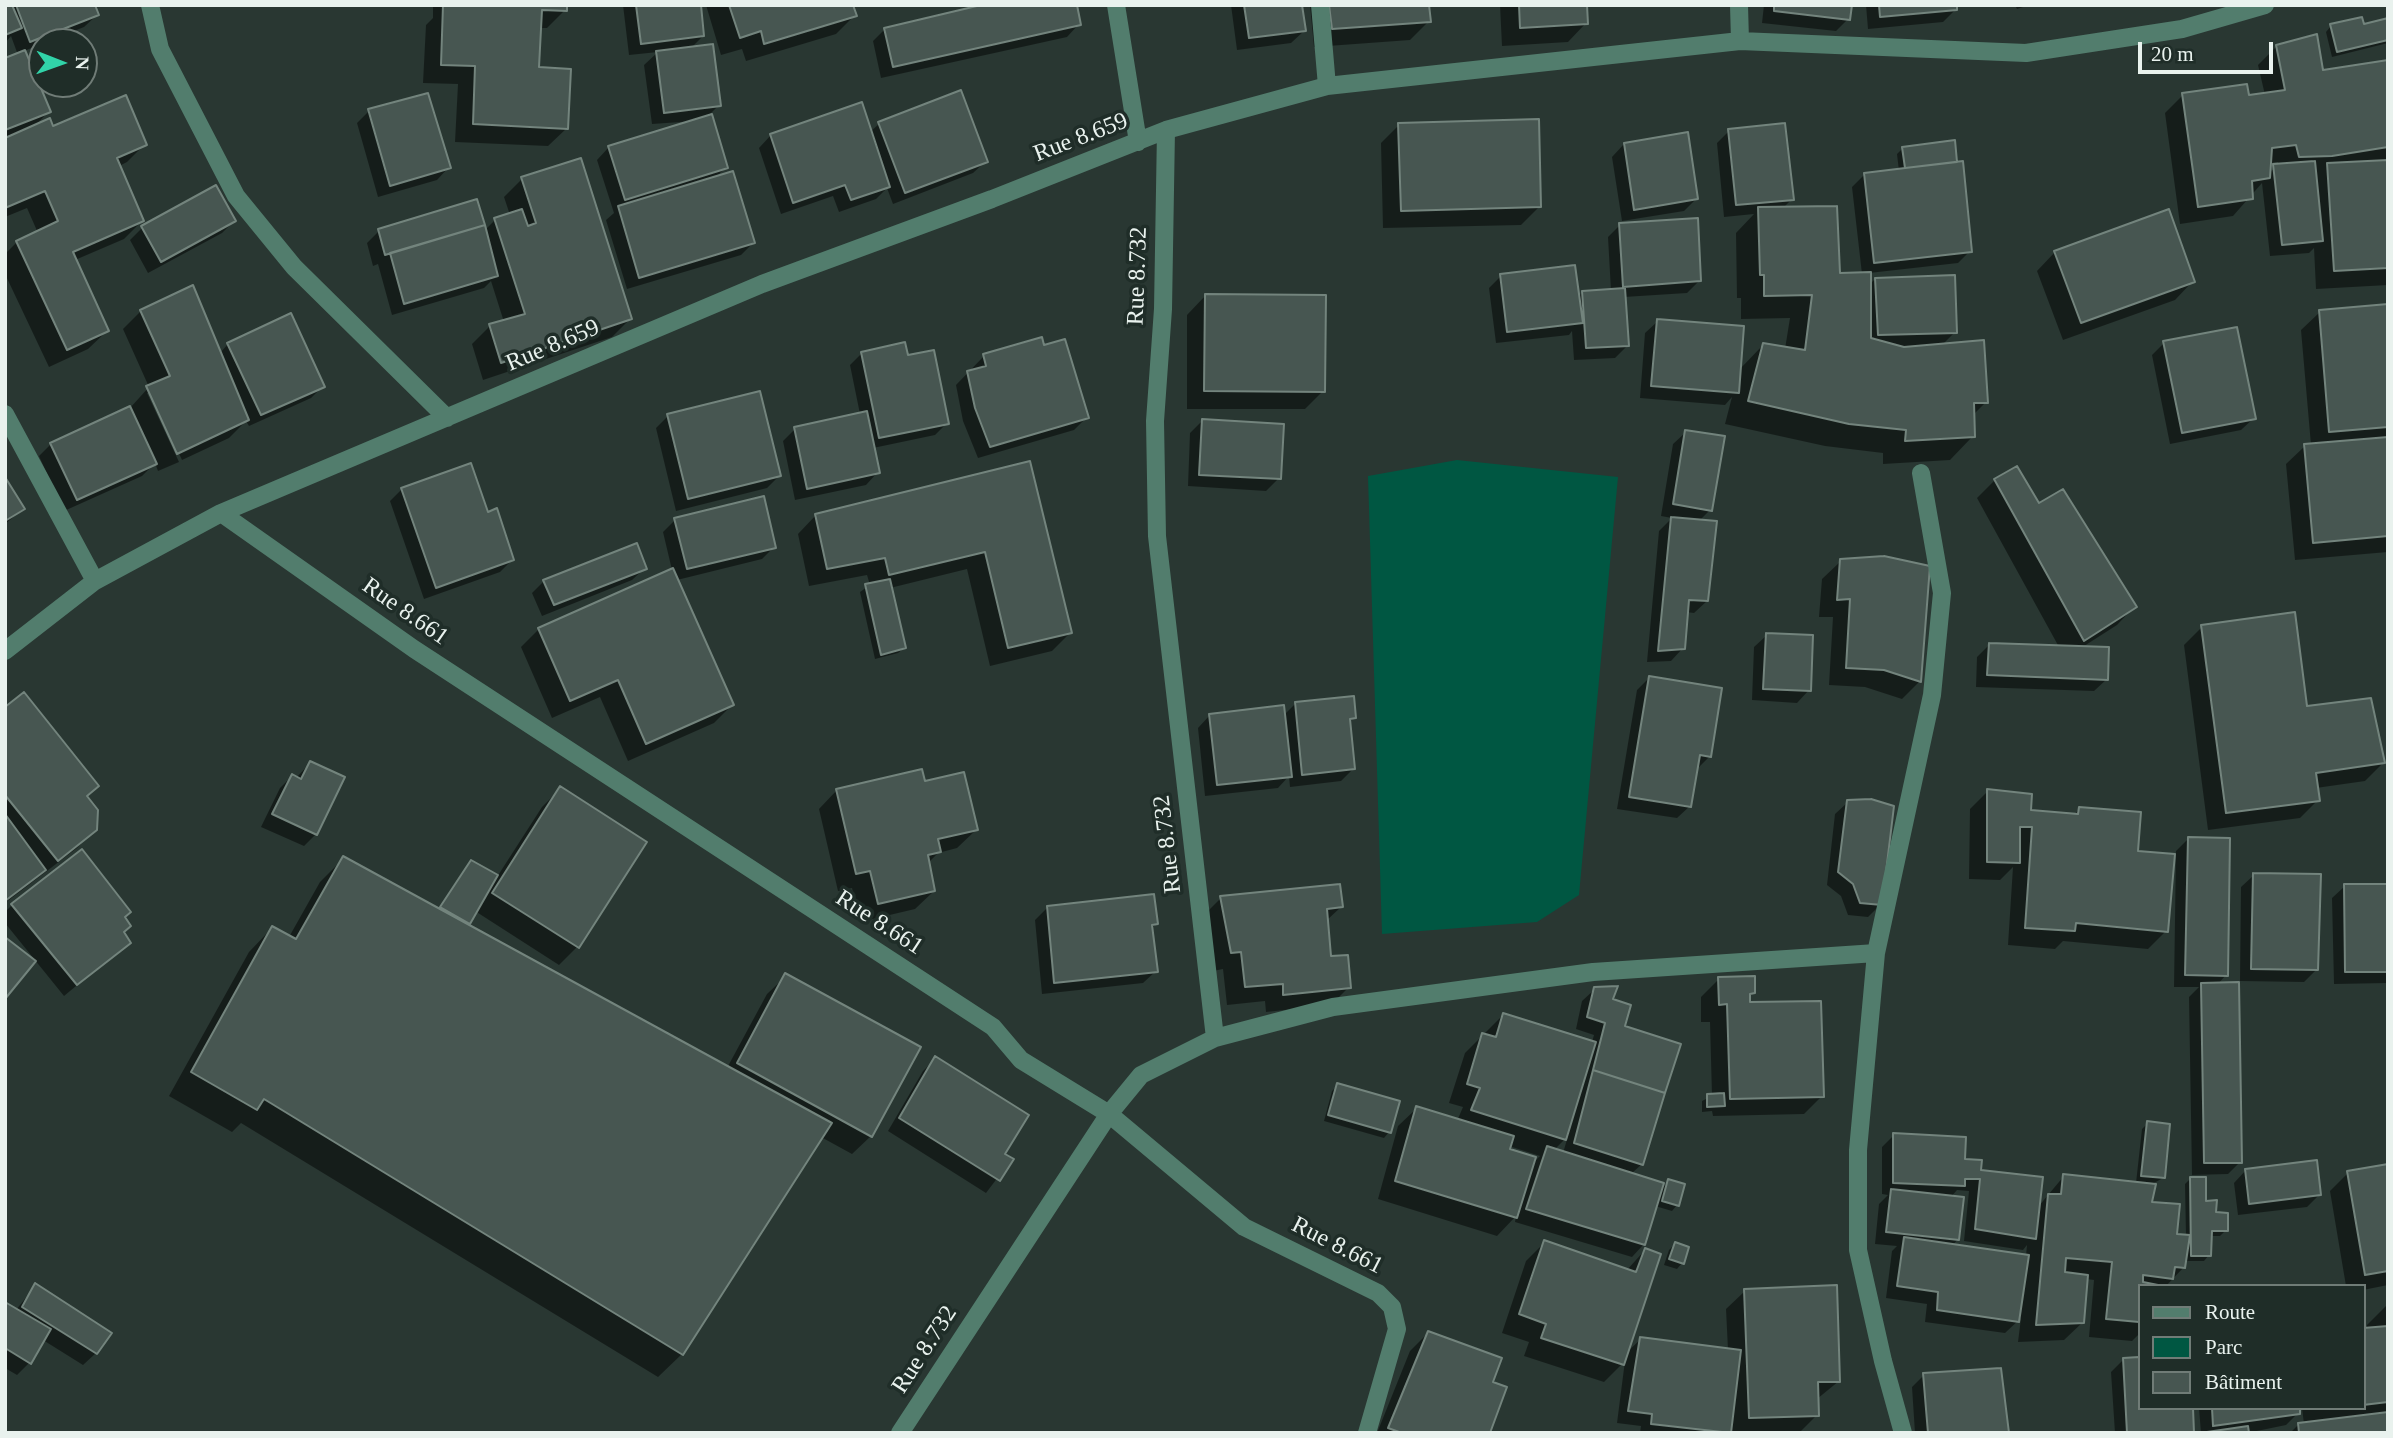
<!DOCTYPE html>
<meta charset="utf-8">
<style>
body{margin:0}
#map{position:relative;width:2393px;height:1438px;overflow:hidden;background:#293732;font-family:Georgia,serif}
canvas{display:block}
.frame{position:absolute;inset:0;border:7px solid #e9f2ee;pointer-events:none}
.legend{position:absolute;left:2138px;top:1284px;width:228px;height:126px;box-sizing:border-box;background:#1f2d28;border:2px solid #707c77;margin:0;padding:9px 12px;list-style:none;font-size:21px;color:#e9f2ee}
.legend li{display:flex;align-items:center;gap:14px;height:35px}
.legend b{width:35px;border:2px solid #707c77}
.north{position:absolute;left:28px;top:28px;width:70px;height:70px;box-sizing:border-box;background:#1f2d28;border:2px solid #707c77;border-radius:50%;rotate:91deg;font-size:19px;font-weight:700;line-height:28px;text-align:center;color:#e9f2ee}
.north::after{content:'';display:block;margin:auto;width:24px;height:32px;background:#31d4a9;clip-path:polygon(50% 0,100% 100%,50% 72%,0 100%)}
.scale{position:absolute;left:2138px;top:42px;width:135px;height:32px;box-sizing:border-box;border:4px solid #e9f2ee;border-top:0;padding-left:9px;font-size:21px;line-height:24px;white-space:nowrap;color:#e9f2ee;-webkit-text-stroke:5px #1f2d28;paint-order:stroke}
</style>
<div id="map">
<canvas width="2393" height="1438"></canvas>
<div class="frame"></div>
<ul class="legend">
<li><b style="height:9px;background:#527d6d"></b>Route</li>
<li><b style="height:19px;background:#005742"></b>Parc</li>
<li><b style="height:19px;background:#475651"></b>Bâtiment</li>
</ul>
<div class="north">N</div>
<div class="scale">20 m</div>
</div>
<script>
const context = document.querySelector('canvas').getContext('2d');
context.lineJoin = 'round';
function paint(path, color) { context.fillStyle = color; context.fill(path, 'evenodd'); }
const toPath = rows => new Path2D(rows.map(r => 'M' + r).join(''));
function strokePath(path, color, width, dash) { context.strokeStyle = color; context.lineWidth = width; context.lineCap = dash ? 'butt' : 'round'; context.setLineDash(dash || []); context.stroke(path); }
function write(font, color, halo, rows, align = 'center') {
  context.font = font + ' Georgia,serif'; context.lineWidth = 7; context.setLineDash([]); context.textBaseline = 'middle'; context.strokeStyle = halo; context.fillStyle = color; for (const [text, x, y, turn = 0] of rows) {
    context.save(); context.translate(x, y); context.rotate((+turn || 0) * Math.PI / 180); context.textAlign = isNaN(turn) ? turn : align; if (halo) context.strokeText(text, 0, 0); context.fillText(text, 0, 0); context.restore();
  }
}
const green = toPath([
 [1457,460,1618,477,1579,895,1537,922,1382,934,1368,476]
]);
const shadow = toPath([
 [5,5,93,5,97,15,84,27,24,51,48,112,33,128,52,128,145,144,127,162,119,166,142,221,124,239,75,260,107,331,88,349,49,367,5,274,5,254,17,242,38,233,27,208,5,217,5,60,18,55,11,36,5,43],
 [433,5,565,5,565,10,547,28,539,28,538,69,567,128,548,146,455,142,458,84,423,83,426,25,433,18],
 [623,5,699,5,703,36,690,49,719,105,710,114,726,167,714,179,753,243,741,255,627,289,606,220,614,213,597,160,609,147,695,121,652,124,644,65,658,52,629,55],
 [706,5,851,5,855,15,836,34,746,61,742,49,721,55],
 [1231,5,1300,5,1304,31,1291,43,1237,50],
 [1310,5,1428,5,1429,21,1410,40,1314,47],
 [1500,5,1585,5,1586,23,1568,42,1502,46],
 [1764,5,1850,5,1848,19,1836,31,1762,23],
 [1866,5,1955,5,1955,10,1943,22,1868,29],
 [2015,5,2029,5,2017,9],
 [2388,20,2388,43,2332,57,2326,32,2331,26,2363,26],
 [1079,24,1067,37,881,78,873,41,885,29],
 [2276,47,2322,72,2388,62,2388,285,2316,289,2314,248,2309,253,2270,256,2262,183,2233,216,2180,224,2165,113,2183,95,2265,95,2258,65],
 [2278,162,2279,166,2269,172,2269,163],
 [369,111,449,167,437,180,378,197,357,123],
 [879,124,986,161,973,173,893,204,887,188,876,199,839,212,833,196,781,214,759,148,771,135,870,132],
 [1399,125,1539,207,1521,225,1383,228,1381,143],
 [1729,131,1792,199,1782,209,1839,274,1862,274,1852,187,1864,175,1899,171,1897,154,1903,148,1970,251,1958,263,1869,273,1869,285,1875,279,1955,332,1941,346,1986,402,1973,415,1973,436,1950,460,1883,464,1883,453,1825,446,1725,424,1732,397,1725,405,1640,398,1645,333,1658,321,1739,370,1763,345,1785,349,1790,318,1741,319,1741,298,1737,298,1736,233,1754,214,1724,217,1717,143],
 [1624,144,1696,199,1684,211,1622,221,1612,157],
 [522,179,630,319,612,337,483,380,472,344,490,326,504,322,491,281,484,288,392,315,378,264,373,266,367,243,379,231,484,231,495,220,510,215,504,197],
 [234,221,222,233,148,273,130,240,142,228],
 [1620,225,1699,281,1687,293,1624,297,1627,346,1615,358,1574,360,1572,331,1569,335,1496,343,1489,288,1501,276,1578,297,1583,292,1611,291,1608,237],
 [2055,252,2193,281,2175,300,2063,340,2037,271],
 [1205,296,1323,391,1305,409,1187,409,1187,315],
 [2388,306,2388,552,2295,560,2286,464,2305,446,2311,445,2301,330,2320,312],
 [141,311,220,353,228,344,323,386,311,398,249,426,246,421,229,438,182,460,151,393,147,393,179,462,158,471,155,463,142,476,64,511,39,456,51,444,130,408,149,387,123,329],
 [2164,343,2254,418,2241,430,2170,444,2152,355],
 [862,353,907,357,947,423,935,435,873,448,878,472,866,485,795,500,783,441,795,429,860,414,850,365],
 [984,356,1087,417,1074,430,978,458,963,421,956,385],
 [668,416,779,476,767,488,676,511,656,428],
 [1202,421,1279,478,1266,491,1188,486,1190,433],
 [1686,432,1710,510,1699,521,1707,601,1694,613,1686,612,1683,648,1671,661,1647,662,1659,531,1672,518,1661,516,1673,444],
 [1028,463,1070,633,1052,651,990,666,967,569,890,588,904,648,898,653,875,659,860,592,870,585,867,575,809,586,798,534,816,515],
 [5,480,23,509,5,524],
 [1995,480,2038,505,2135,606,2117,625,2081,648,2107,679,2094,691,1976,687,1977,657,1989,645,2059,647,1977,498],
 [402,489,487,514,512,560,500,572,424,599,390,501],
 [675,520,774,547,762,559,677,580,732,705,714,723,628,761,600,697,552,718,521,647,539,629,672,570,663,532],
 [1841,561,1920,681,1902,699,1865,687,1829,685,1833,617,1819,617,1822,579],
 [645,568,632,580,542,616,532,593,544,581],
 [2202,627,2306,708,2383,763,2365,781,2316,788,2318,800,2300,818,2208,830,2184,645],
 [1767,635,1809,690,1797,703,1752,700,1754,647],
 [1649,678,1710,756,1698,768,1690,806,1677,818,1617,809,1637,690],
 [1295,704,1354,718,1348,723,1353,769,1341,781,1290,787,1289,776,1278,788,1205,796,1198,728,1210,715,1283,716],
 [5,709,85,797,95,829,77,848,5,903],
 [310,763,316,834,304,846,261,827,280,788,292,776,296,778],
 [923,784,976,830,957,848,938,853,928,863,934,891,915,909,860,922,852,888,838,891,819,809,837,790],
 [560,789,645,842,577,947,559,965,475,911,466,925,727,1068,767,994,786,976,871,1136,852,1154,821,1137,682,1354,658,1377,241,1123,232,1132,169,1096,249,952,272,928,289,937,320,882,344,858,438,910,471,862,497,877,542,807],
 [1988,791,2029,811,2073,815,2080,809,2136,853,2166,931,2148,949,2063,941,2055,949,2008,945,2013,867,2000,880,1969,879,1970,809],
 [1848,802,1880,905,1868,917,1848,915,1841,896,1827,885,1835,814],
 [2188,839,2226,975,2217,985,2240,1162,2228,1174,2192,1175,2189,997,2199,987,2174,987,2176,851],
 [2254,875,2317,969,2304,982,2240,981,2241,887],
 [2345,886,2388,886,2388,983,2334,984,2332,898],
 [1221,898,1341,907,1326,921,1330,958,1349,987,1331,1005,1266,1012,1265,1001,1227,1005,1223,969,1213,971,1203,916],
 [12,905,123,918,122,933,129,942,64,996,5,923,5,912],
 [1047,908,1156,924,1151,929,1156,971,1143,983,1042,994,1035,920],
 [1719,979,1753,993,1748,998,1748,1004,1822,1096,1804,1114,1713,1116,1712,1111,1702,1112,1702,1101,1712,1096,1710,1022,1701,1022,1701,997],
 [1595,989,1611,1000,1622,1027,1642,1164,1631,1174,1660,1190,1669,1181,1677,1205,1672,1211,1655,1206,1644,1244,1632,1257,1515,1222,1516,1216,1497,1236,1378,1199,1398,1126,1417,1108,1457,1121,1463,1107,1449,1103,1465,1053,1503,1015,1592,1042,1594,1035,1576,1029,1582,1001],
 [1568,1136,1563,1153,1554,1150],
 [1509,1146,1540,1156,1532,1164,1508,1150],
 [2388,1004,2388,1043,2386,1006],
 [935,1059,1002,1154,1011,1160,986,1193,888,1131,923,1071],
 [1338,1085,1389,1132,1384,1138,1324,1121,1332,1091],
 [2148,1123,2163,1178,2154,1183,2150,1203,2175,1235,2186,1236,2185,1184,2191,1178,2204,1203,2226,1230,2220,1236,2210,1236,2209,1255,2204,1261,2185,1261,2184,1267,2166,1286,2139,1286,2139,1334,2132,1341,2089,1337,2094,1280,2086,1279,2083,1322,2064,1340,2018,1342,2021,1318,2005,1333,1925,1322,1927,1304,1886,1298,1892,1251,1897,1246,1875,1244,1879,1204,1888,1195,1882,1194,1882,1147,1894,1135,1964,1160,2038,1207,2064,1176,2136,1183,2142,1129],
 [1957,1190,1969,1191,1964,1241,2023,1250,2027,1245,2026,1256,1952,1246,1958,1239,1951,1197],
 [2388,1166,2388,1285,2363,1290,2363,1286,2346,1286,2330,1191,2348,1173],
 [2246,1170,2319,1195,2307,1207,2238,1215,2234,1183],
 [1544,1243,1626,1271,1645,1250,1622,1364,1604,1382,1524,1356,1529,1342,1502,1333,1526,1261],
 [1675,1244,1682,1263,1677,1269,1664,1265,1669,1250],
 [36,1285,96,1353,83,1365,43,1340,30,1362,17,1375,5,1368,5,1304,16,1310],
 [1745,1291,1839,1381,1817,1399,1817,1415,1799,1433,1640,1433,1641,1426,1617,1423,1626,1353,1641,1339,1728,1350,1726,1309],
 [2388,1304,2388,1433,2290,1433,2299,1424,2304,1424,2302,1408,2363,1408,2363,1330,2367,1330,2367,1325],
 [1428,1333,1491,1383,1489,1433,1377,1433,1410,1351],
 [2139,1359,2139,1408,2193,1433,2115,1433,2111,1372,2123,1360],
 [1924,1375,2007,1433,1915,1433,1912,1387],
 [2199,1408,2298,1408,2298,1413,2286,1425,2247,1433,2201,1433]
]);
const building = toPath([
 [5,5,12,5,22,28,5,35,5,5],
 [16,5,95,5,99,15,30,42,16,5],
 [443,5,567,5,567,11,542,10,539,67,571,69,568,129,473,124,475,66,441,65,443,5],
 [636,5,701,5,704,36,641,44,636,5],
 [729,5,853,5,857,16,764,44,761,31,740,38,729,5],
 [981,5,1077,5,1081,25,893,67,884,28,981,5],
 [1244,5,1302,5,1306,31,1249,38,1244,5],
 [1329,5,1429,5,1431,22,1332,29,1329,5],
 [1519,5,1587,5,1588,24,1520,28,1519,5],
 [1774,5,1852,5,1850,20,1774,11,1774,5],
 [1879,5,1957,5,1957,10,1880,17,1879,5],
 [2362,17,2364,24,2388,18,2388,40,2337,52,2330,24,2362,17],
 [2317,34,2323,70,2388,60,2388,147,2332,156,2299,157,2296,145,2272,148,2270,178,2252,181,2253,199,2198,207,2182,93,2247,84,2249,95,2285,90,2276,45,2317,34],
 [713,44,721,106,664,113,656,51,713,44],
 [25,50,51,112,5,130,5,58,25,50],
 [961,90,988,162,905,193,878,122,961,90],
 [428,93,451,168,390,186,368,109,428,93],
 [126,95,147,145,117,158,144,221,73,252,109,331,67,350,16,241,58,221,45,191,5,208,5,138,50,118,53,126,126,95],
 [862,102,890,187,851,200,845,185,793,203,770,134,862,102],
 [712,114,728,168,625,200,608,146,712,114],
 [1539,119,1541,207,1401,211,1398,123,1539,119],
 [1785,123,1794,200,1736,205,1728,129,1785,123],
 [1688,132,1698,199,1634,210,1624,143,1688,132],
 [1955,140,1957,162,1905,168,1902,147,1955,140],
 [581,158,632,319,501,363,489,324,525,314,494,218,522,209,528,226,536,223,521,177,581,158],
 [2388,160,2388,268,2334,271,2327,163,2388,160],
 [1963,161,1972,252,1874,263,1864,173,1963,161],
 [2315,161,2323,241,2282,245,2273,164,2315,161],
 [733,171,755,243,639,278,618,206,733,171],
 [216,185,236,221,161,262,141,226,216,185],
 [477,199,485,225,385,255,378,229,477,199],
 [1837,206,1840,273,1871,272,1871,338,1904,347,1984,340,1988,403,1974,403,1975,437,1905,441,1906,430,1849,424,1748,401,1763,343,1805,350,1812,295,1764,296,1764,275,1760,275,1758,207,1837,206],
 [2169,209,2195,282,2081,323,2054,251,2169,209],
 [1698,218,1701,281,1623,287,1619,223,1698,218],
 [485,225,498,276,404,304,390,253,485,225],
 [1575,265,1583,323,1507,332,1500,274,1575,265],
 [1955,275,1957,333,1878,335,1875,278,1955,275],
 [193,285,249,420,177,454,146,386,170,376,140,310,193,285],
 [1625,288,1629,346,1586,348,1582,291,1625,288],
 [1205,294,1326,295,1325,392,1204,391,1205,294],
 [2388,304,2388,427,2329,432,2319,310,2388,304],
 [291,313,325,387,261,415,227,343,291,313],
 [1657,319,1744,326,1739,393,1651,386,1657,319],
 [2237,327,2256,419,2182,433,2163,341,2237,327],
 [1042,337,1044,345,1065,339,1089,418,990,447,975,408,967,371,986,366,983,354,1042,337],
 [905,342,908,355,934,350,949,424,879,438,861,352,905,342],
 [760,391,781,476,688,499,667,414,760,391],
 [130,406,157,464,77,500,50,443,130,406],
 [867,411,880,473,807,489,794,427,867,411],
 [1202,419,1284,424,1281,479,1199,475,1202,419],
 [1685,430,1725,436,1712,511,1673,504,1685,430],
 [2388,437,2388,536,2313,543,2304,444,2388,437],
 [1030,461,1072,633,1008,648,985,552,889,575,885,558,827,569,815,514,1030,461],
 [471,463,488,512,497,508,514,560,436,588,401,488,471,463],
 [2017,466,2039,503,2063,489,2137,607,2084,641,1994,479,2017,466],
 [5,477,25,509,5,521,5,477],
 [764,496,776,548,687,569,674,518,764,496],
 [1671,517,1717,521,1708,601,1689,600,1685,649,1658,651,1671,517],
 [637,543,647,569,554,605,543,580,637,543],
 [1884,556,1930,566,1921,682,1884,670,1846,668,1850,599,1837,600,1840,559,1884,556],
 [673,568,734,705,646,744,618,680,570,701,538,628,673,568],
 [890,579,906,648,881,655,865,584,890,579],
 [2295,612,2307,706,2371,698,2385,763,2316,773,2320,801,2226,813,2201,625,2295,612],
 [1766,633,1813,635,1811,691,1763,689,1766,633],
 [1989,643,2109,647,2108,680,1987,675,1989,643],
 [1649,676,1722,688,1711,757,1700,755,1691,807,1629,797,1649,676],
 [24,692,99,786,87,796,98,810,97,830,58,861,5,795,5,707,24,692],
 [1354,696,1356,718,1350,719,1355,769,1302,775,1295,702,1354,696],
 [1284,705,1292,777,1217,785,1209,714,1284,705],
 [310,761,345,777,317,835,272,814,292,774,301,779,310,761],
 [922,769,925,781,964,772,978,830,938,839,941,852,928,855,935,891,878,904,870,871,856,874,836,789,922,769],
 [560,786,647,842,579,948,492,893,560,786],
 [1987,789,2032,794,2031,810,2078,814,2079,807,2141,812,2138,851,2175,854,2168,932,2076,923,2075,931,2025,928,2032,827,2020,827,2020,863,1987,862,1987,789],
 [1871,799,1894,806,1882,905,1860,903,1853,884,1838,872,1847,800,1871,799],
 [5,814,46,870,5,901,5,814],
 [2188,837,2230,838,2228,976,2185,975,2188,837],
 [82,849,131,912,125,917,131,926,124,932,131,943,77,985,11,904,82,849],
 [343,856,832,1123,683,1355,264,1099,257,1110,191,1072,272,926,296,939,343,856],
 [471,860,498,875,470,924,440,907,471,860],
 [2253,873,2321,874,2318,970,2251,969,2253,873],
 [1340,884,1343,907,1327,909,1331,956,1348,955,1351,988,1283,995,1283,984,1245,987,1241,952,1231,953,1220,896,1340,884],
 [2344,884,2388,884,2388,972,2345,972,2344,884],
 [1154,894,1158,924,1152,925,1158,972,1054,983,1047,906,1154,894],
 [5,937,36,961,5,999,5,937],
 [785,973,921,1047,872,1137,737,1063,785,973],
 [1755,976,1755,993,1750,994,1750,1002,1821,1001,1824,1097,1730,1099,1727,1004,1719,1005,1718,977,1755,976],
 [2239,982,2242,1163,2204,1163,2201,983,2239,982],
 [1618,986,1613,999,1631,1005,1625,1026,1681,1044,1665,1093,1593,1070,1605,1023,1587,1017,1594,987,1618,986],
 [1503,1013,1596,1042,1566,1140,1471,1110,1480,1088,1467,1084,1482,1033,1496,1037,1503,1013],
 [935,1056,1029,1115,1005,1154,1014,1159,1000,1181,899,1118,935,1056],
 [1593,1070,1665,1093,1643,1165,1574,1143,1593,1070],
 [1337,1083,1400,1101,1391,1133,1328,1115,1337,1083],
 [1724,1093,1725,1106,1707,1107,1707,1094,1724,1093],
 [1416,1106,1514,1136,1510,1149,1536,1157,1517,1218,1395,1181,1416,1106],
 [2147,1121,2170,1124,2165,1178,2141,1176,2147,1121],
 [1893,1133,1966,1137,1965,1159,1982,1160,1981,1170,2043,1177,2036,1239,1975,1229,1980,1179,1965,1179,1965,1186,1893,1183,1893,1133],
 [1547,1146,1664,1183,1645,1245,1526,1209,1547,1146],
 [2317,1160,2321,1195,2249,1204,2245,1169,2317,1160],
 [2388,1164,2388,1271,2365,1275,2347,1171,2388,1164],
 [2063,1174,2156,1184,2152,1202,2180,1204,2177,1234,2190,1235,2185,1268,2175,1267,2173,1279,2143,1275,2143,1282,2163,1286,2139,1286,2139,1322,2106,1319,2112,1262,2066,1258,2065,1272,2088,1275,2084,1323,2036,1325,2048,1194,2061,1194,2063,1174],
 [2190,1177,2206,1177,2206,1201,2217,1200,2216,1212,2228,1213,2228,1231,2212,1231,2211,1256,2191,1256,2190,1177],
 [1668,1179,1685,1184,1679,1206,1662,1201,1668,1179],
 [1891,1189,1964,1197,1959,1240,1886,1232,1891,1189],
 [1904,1237,2029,1255,2019,1322,1937,1310,1938,1292,1897,1286,1904,1237],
 [1544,1240,1636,1272,1645,1248,1661,1254,1624,1365,1541,1338,1546,1324,1519,1314,1544,1240],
 [1675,1242,1689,1247,1684,1264,1669,1259,1675,1242],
 [35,1283,112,1333,97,1354,22,1307,35,1283],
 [1837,1285,1840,1382,1818,1382,1819,1416,1749,1418,1744,1289,1837,1285],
 [5,1302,51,1329,31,1364,5,1348,5,1302],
 [2388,1326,2388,1402,2363,1405,2363,1328,2388,1326],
 [1428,1331,1502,1358,1493,1382,1507,1387,1490,1433,1402,1433,1388,1428,1428,1331],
 [1640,1337,1741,1350,1731,1433,1651,1424,1652,1414,1628,1411,1640,1337],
 [2139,1357,2139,1408,2193,1408,2194,1433,2127,1433,2123,1358,2139,1357],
 [2001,1368,2009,1433,1928,1433,1923,1373,2001,1368],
 [2212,1408,2300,1408,2300,1414,2213,1426,2212,1408],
 [2388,1412,2388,1433,2299,1433,2298,1423,2388,1412],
 [2248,1426,2249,1433,2207,1433,2207,1432,2248,1426]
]);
const street = toPath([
 [150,5,160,49,236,196,294,267,447,418],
 [1116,5,1138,142],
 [1320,5,1327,86],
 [1739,5,1740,41],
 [5,414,95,581],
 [221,513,414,649,993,1027,1021,1060,1109,1114,1244,1227,1378,1293,1392,1307,1397,1329,1367,1433],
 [5,651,95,581,221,513,762,284,992,199,1166,130,1327,86,1740,41,2026,53,2182,29,2265,5],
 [1215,1038,1333,1007,1593,972,1876,953],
 [900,1433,1109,1114,1141,1075,1215,1038,1157,536,1155,421,1163,309,1166,130],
 [1903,1433,1883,1361,1858,1250,1858,1150,1876,953,1932,695,1942,593,1921,473]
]);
const streetNames = [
 ["Rue 8.659",1081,138,-21],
 ["Rue 8.732",1138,276,-88],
 ["Rue 8.659",553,346,-23],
 ["Rue 8.661",405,612,35],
 ["Rue 8.732",1168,844,-97],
 ["Rue 8.661",879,923,33],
 ["Rue 8.661",1337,1246,27],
 ["Rue 8.732",925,1350,-57]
];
paint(green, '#005742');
paint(shadow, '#0007');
paint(building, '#475651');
strokePath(building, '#73847d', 2);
strokePath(street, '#527d6d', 18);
write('24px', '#e9f2ee', '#1f2d28', streetNames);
</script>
